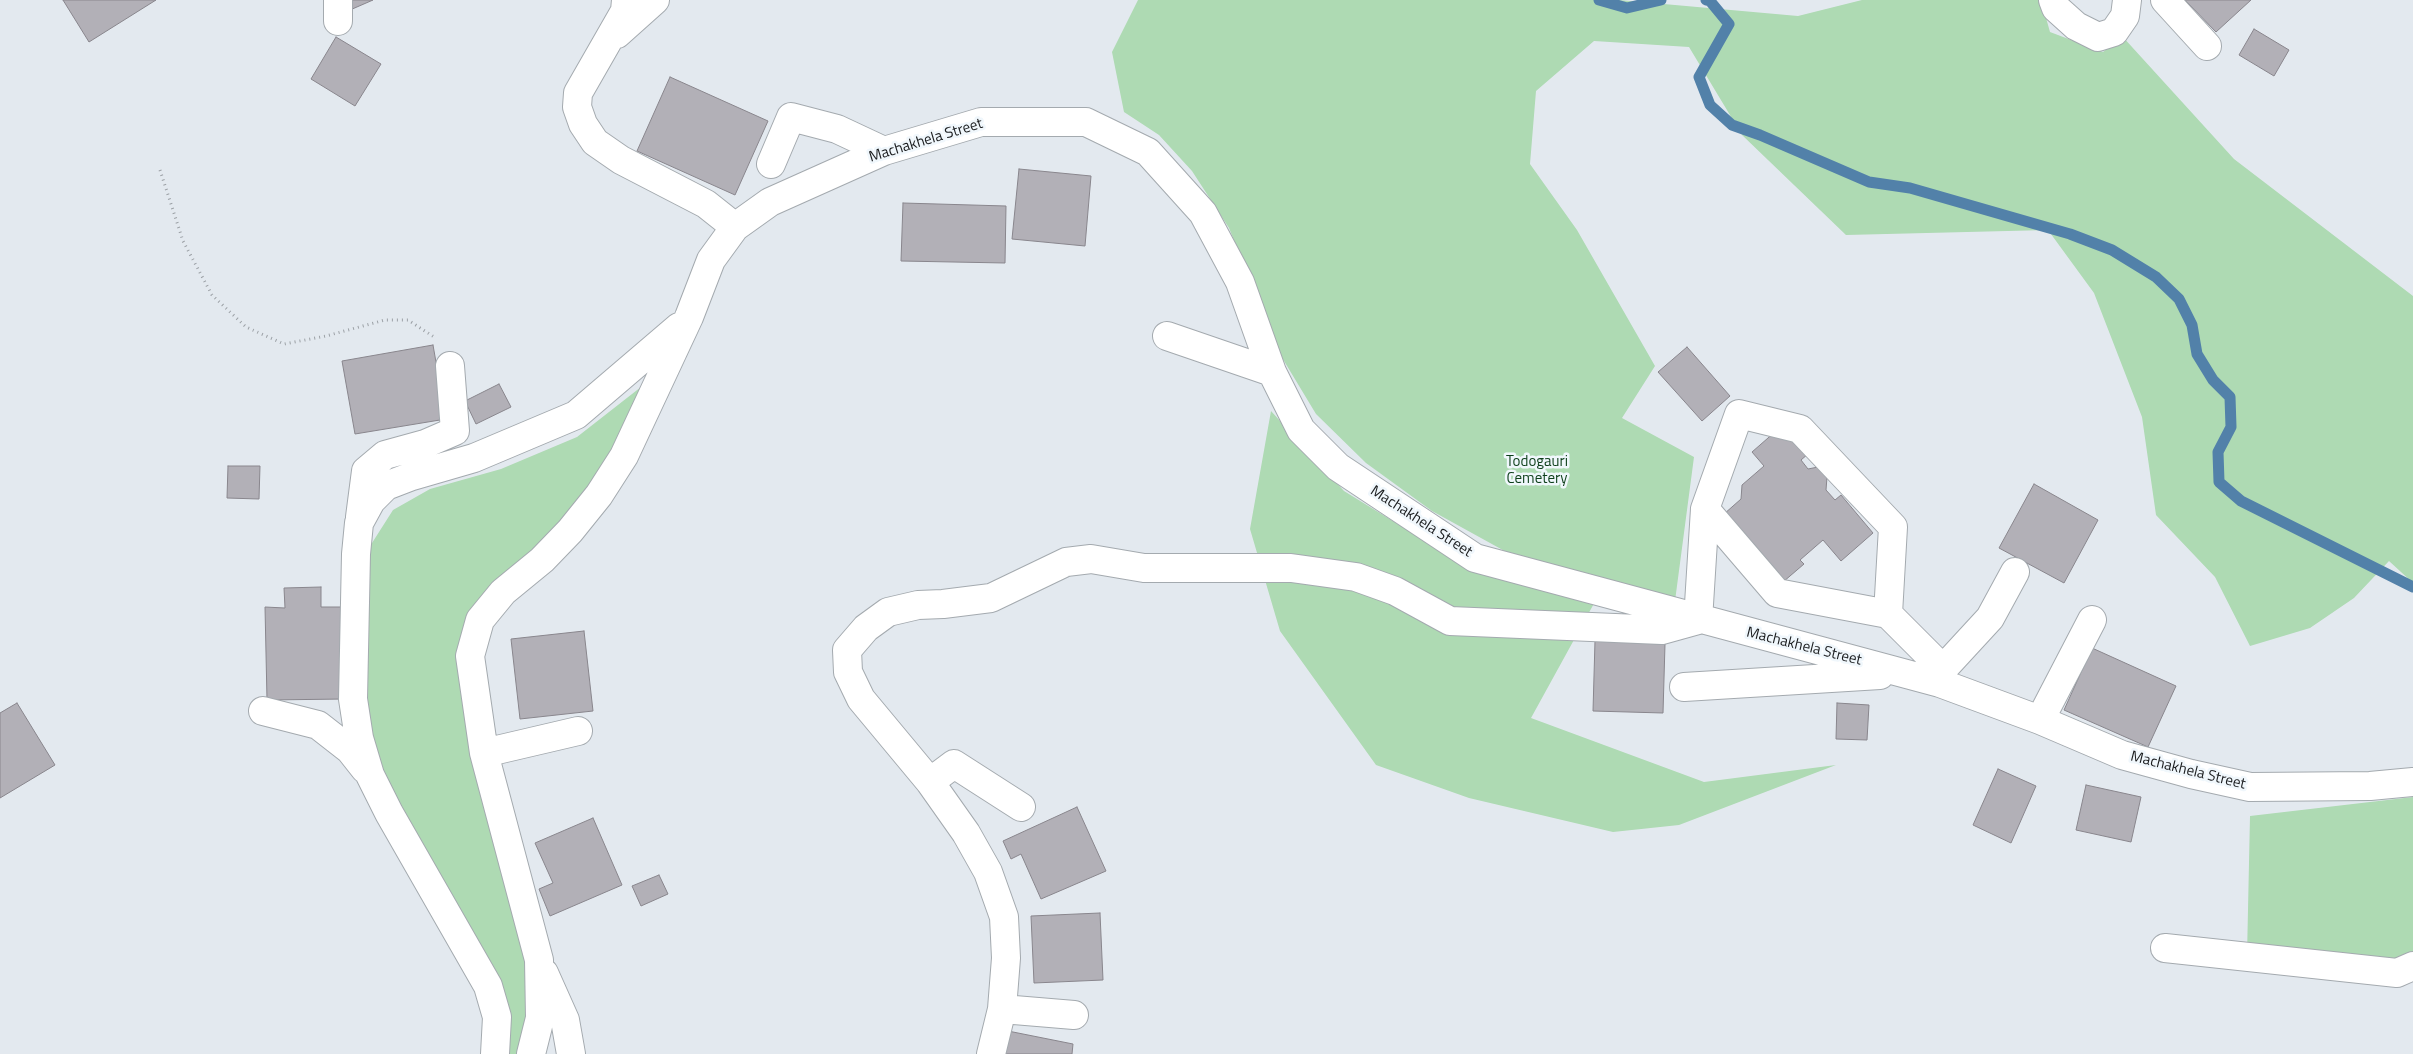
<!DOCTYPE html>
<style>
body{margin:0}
canvas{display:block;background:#e3e9ef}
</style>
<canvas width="2413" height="1054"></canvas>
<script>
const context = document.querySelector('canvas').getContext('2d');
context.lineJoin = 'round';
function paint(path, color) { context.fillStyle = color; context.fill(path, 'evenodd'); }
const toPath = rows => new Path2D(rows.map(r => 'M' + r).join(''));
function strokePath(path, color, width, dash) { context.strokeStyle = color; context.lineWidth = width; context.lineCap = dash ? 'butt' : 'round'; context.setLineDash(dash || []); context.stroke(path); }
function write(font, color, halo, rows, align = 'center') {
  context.font = font + ' "Titillium Web",sans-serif'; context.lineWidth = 5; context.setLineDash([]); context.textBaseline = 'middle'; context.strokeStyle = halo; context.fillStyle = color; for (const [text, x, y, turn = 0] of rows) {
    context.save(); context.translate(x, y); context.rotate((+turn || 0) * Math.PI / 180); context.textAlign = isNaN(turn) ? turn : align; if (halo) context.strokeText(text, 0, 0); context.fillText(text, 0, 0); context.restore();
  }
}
const green = toPath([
 [1138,0,1619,0,1798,16,1862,0,2041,0,2050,32,2103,52,2122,36,2234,159,2413,296,2413,583,2389,561,2354,598,2310,628,2250,646,2215,577,2156,515,2142,417,2094,293,2048,230,1846,235,1742,135,1689,47,1594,41,1536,91,1530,164,1577,230,1655,366,1622,418,1694,457,1675,601,1510,554,1432,511,1366,463,1316,414,1281,356,1229,228,1192,171,1159,135,1124,112,1112,52],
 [664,369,624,456,475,635,526,908,531,1054,500,1054,480,992,364,777,365,554,393,510,430,489,501,469,577,437],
 [1271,411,1344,491,1474,571,1597,598,1531,718,1704,782,1836,765,1679,825,1613,832,1469,798,1376,765,1280,631,1250,529],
 [2413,797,2413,966,2247,956,2250,816]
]);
const stream = toPath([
 [1599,0,1627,8,1661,0],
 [1706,0,1710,1,1729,24,1699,77,1710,105,1732,125,1760,135,1869,182,1910,188,2070,234,2112,250,2156,277,2179,299,2192,325,2197,354,2213,380,2230,397,2231,427,2218,452,2219,482,2241,501,2413,587]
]);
const building = toPath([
 [63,0,156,0,89,42,63,0],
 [349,0,373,0,350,10,349,0],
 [2185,0,2251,0,2216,32,2185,0],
 [2254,29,2289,50,2274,76,2239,55,2254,29],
 [336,37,381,64,355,106,311,79,336,37],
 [670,77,768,121,735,195,637,151,670,77],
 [1019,169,1091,176,1085,246,1012,239,1019,169],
 [903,203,1006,206,1005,263,901,261,903,203],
 [433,345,446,419,355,434,342,361,433,345],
 [1687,347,1730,396,1702,421,1658,372,1687,347],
 [499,384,511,407,476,424,465,401,499,384],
 [1776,431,1783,439,1790,432,1808,454,1801,460,1808,469,1818,467,1827,477,1826,490,1835,500,1841,495,1873,533,1841,561,1823,540,1800,560,1804,564,1783,582,1724,514,1741,499,1742,485,1764,466,1752,452,1776,431],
 [228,466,260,466,259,499,227,498,228,466],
 [2034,484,2098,520,2064,583,1999,548,2034,484],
 [321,587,321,607,344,607,345,699,267,700,265,607,285,608,284,588,321,587],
 [584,631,593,711,520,719,511,639,584,631],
 [1595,641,1665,644,1663,713,1593,711,1595,641],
 [2092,648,2176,686,2148,747,2064,710,2092,648],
 [17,703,55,765,0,798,0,713,17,703],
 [1837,703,1869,705,1867,740,1836,739,1837,703],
 [1998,769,2036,786,2011,843,1973,825,1998,769],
 [2086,785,2141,797,2131,842,2076,830,2086,785],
 [1077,807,1106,871,1041,899,1021,854,1011,859,1003,841,1077,807],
 [593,818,622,885,550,916,539,889,553,883,535,843,593,818],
 [659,875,668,894,641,906,632,886,659,875],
 [1100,913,1103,980,1034,983,1031,916,1100,913],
 [1008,1031,1073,1044,1072,1054,1004,1054,1008,1031]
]);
const path = toPath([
 [160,170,183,241,212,295,246,327,284,344,326,336,385,320,408,320,434,337]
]);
const minor = toPath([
 [626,0,625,11,578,93,577,107,583,124,595,142,621,160,706,204,735,227],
 [2053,0,2056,8,2076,26,2098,37,2114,32,2125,16,2127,0],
 [2165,0,2207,46],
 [338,21,338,0],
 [617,34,655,0],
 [771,164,791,117,837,129,884,151],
 [1167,336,1272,372],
 [360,517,366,471,385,455,425,444,455,431,450,366],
 [1888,614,1777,593,1705,509,1739,414,1800,429,1893,527,1888,614,1943,669,1940,683],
 [1943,669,1990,618,2015,572],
 [1684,687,1880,675],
 [263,711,318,725,350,750,365,769],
 [2040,720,2092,620],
 [484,753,578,731],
 [930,782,954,764,1021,807],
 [2165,948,2397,973,2413,966],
 [544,973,565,1020,571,1054],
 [1002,1009,1074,1015],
 [495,1054,497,1017,488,986,389,813,370,775,359,738,353,699,356,554,359,523,371,501,386,486,412,476,474,458,576,415,679,327],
 [531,1054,540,1018,539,960,484,753,470,656,480,620,503,592,542,560,570,531,599,495,624,456,689,317,711,260,735,227,770,202,884,151,981,122,1086,122,1148,152,1203,213,1240,282,1272,372,1301,430,1338,467,1475,558,1940,683,2040,720,2122,755,2191,774,2250,787,2370,786,2413,782],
 [991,1054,1002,1009,1006,958,1004,917,988,872,966,833,930,782,861,699,848,672,847,650,866,628,888,612,918,605,943,604,991,598,1066,562,1091,559,1144,568,1291,568,1356,577,1395,591,1450,621,1662,630,1698,620,1705,509]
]);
const streetNames = [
 ["Machakhela Street",926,141,-17],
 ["Machakhela Street",1421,522,33],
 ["Machakhela Street",1804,647,14],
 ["Machakhela Street",2188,771,14]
];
const parkNames = [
 ["Todogauri",1537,462],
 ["Cemetery",1537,479]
];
paint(green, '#aedab3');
strokePath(stream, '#5281a9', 11);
paint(building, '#b2b0b7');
strokePath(building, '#89868d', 1);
strokePath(minor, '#a4aaaf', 30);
strokePath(path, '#9ca1a6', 3, [1, 4]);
strokePath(minor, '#fff', 28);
write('15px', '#191b1d', '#f0f7fc', streetNames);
write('15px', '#0d3f1a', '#f0f7fc', parkNames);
</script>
